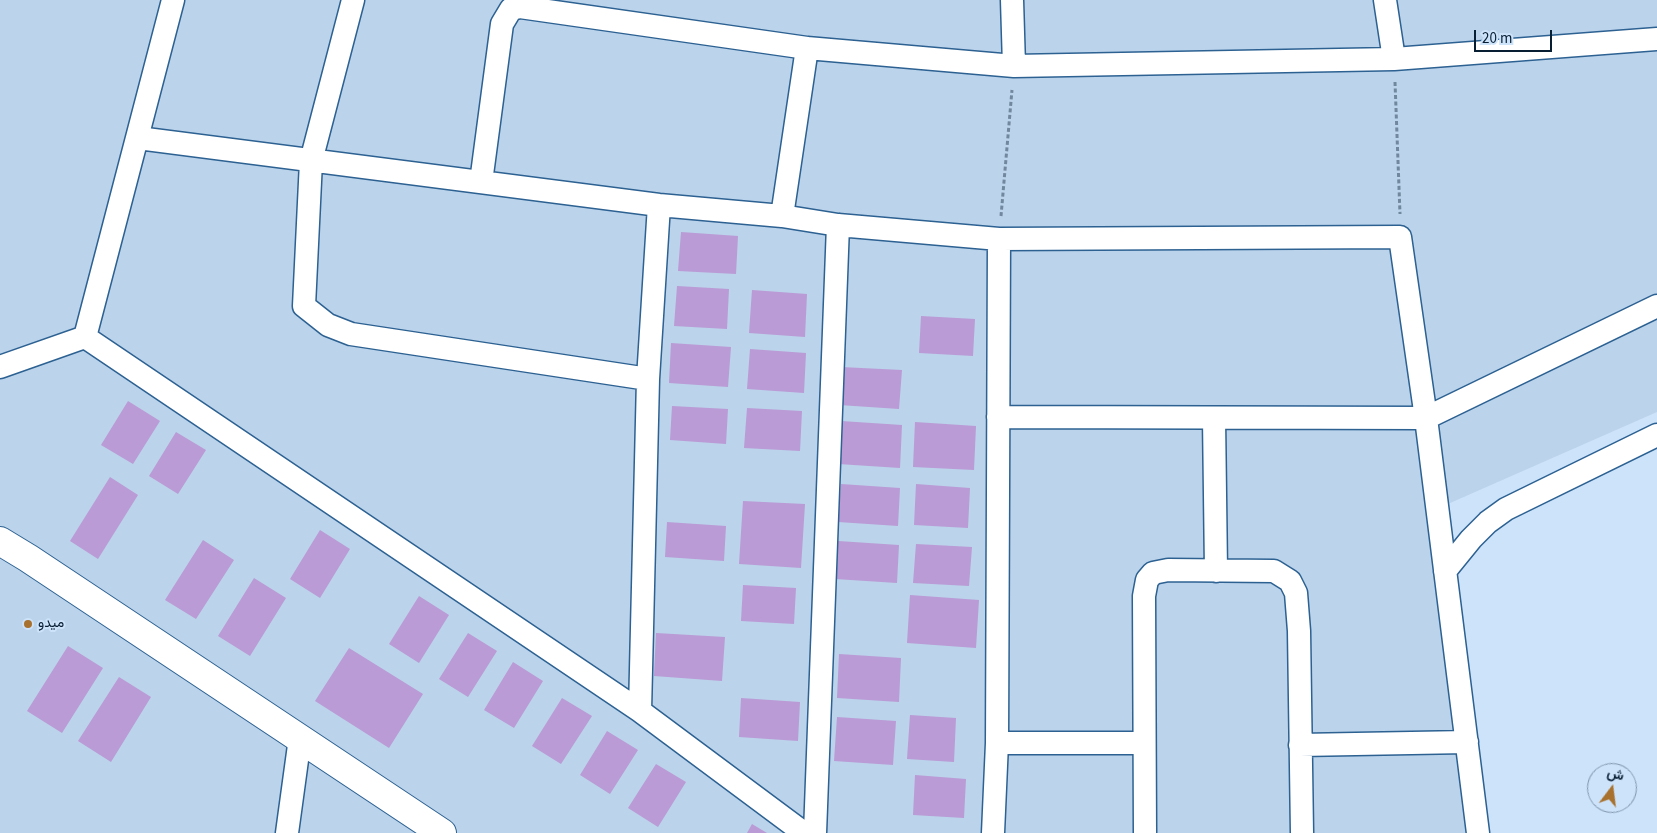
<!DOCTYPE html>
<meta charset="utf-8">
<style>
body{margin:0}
#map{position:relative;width:1657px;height:833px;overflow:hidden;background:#cde3fa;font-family:"Source Sans 3",Vazirmatn,sans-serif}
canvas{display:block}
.north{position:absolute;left:1587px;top:763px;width:50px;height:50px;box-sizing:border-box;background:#cde3fa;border:1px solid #7e94aa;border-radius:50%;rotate:15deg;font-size:14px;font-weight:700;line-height:20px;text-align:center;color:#081e32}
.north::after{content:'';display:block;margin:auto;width:18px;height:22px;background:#a8712d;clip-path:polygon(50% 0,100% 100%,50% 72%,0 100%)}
.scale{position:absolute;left:1474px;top:30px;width:78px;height:22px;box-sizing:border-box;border:2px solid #081e32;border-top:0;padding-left:6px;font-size:15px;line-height:18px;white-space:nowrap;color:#081e32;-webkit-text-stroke:4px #cde3fa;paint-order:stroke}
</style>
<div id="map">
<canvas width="1657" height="833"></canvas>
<div class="north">ش</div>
<div class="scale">20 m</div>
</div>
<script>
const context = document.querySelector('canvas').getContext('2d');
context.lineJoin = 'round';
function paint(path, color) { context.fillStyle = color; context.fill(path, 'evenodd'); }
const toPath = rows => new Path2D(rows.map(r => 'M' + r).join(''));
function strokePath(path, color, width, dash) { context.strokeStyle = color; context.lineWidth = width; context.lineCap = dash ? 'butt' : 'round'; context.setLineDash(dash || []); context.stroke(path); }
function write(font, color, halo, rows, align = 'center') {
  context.font = font + ' "Source Sans 3",Vazirmatn,sans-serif'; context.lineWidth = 4; context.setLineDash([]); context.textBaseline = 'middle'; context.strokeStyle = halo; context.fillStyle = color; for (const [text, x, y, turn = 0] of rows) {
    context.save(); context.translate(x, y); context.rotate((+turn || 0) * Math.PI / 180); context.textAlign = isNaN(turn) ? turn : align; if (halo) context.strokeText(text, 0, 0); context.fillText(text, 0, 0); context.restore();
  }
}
const built = toPath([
 [0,0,1657,0,1657,412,1441,507,1475,833,0,833]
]);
const building = toPath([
 [681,232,738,236,736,274,678,271],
 [677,286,729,289,727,329,674,326],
 [752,290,807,294,805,337,749,333],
 [921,316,975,319,973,356,919,353],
 [671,343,731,347,728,387,669,383],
 [750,349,806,353,804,393,747,389],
 [841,367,902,370,899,409,839,405],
 [128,401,160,421,133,464,101,445],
 [672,406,728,409,726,444,670,440],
 [747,408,802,411,800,451,744,448],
 [841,421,902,425,900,468,838,464],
 [915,422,976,426,974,470,913,467],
 [176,432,206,450,178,494,149,476],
 [110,477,138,495,98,559,70,541],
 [841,484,900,488,898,526,838,522],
 [916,484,970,488,968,528,914,525],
 [743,501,805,504,801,568,739,564],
 [667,522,726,526,724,561,665,557],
 [320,530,350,549,320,598,290,579],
 [203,540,234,560,196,619,165,600],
 [838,541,899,545,897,583,835,579],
 [916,544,972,547,969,586,913,583],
 [254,578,286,598,250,656,218,636],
 [743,585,796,588,794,624,741,621],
 [910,595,979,600,976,648,907,643],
 [419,596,449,615,419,663,389,644],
 [468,633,497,651,468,697,439,679],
 [656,633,725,637,722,681,654,676],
 [68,646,103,668,62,733,27,711],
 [349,648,423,694,389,748,315,701],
 [839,654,901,658,899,702,837,698],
 [513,662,543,681,514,728,484,710],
 [119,677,151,697,111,762,78,741],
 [562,698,592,716,561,764,532,746],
 [741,698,800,702,798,741,739,737],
 [910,715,956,718,954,762,907,759],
 [837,717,896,721,893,765,834,761],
 [607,731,638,750,610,794,580,775],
 [656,764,686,782,658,827,628,808],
 [915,775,966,779,964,818,913,815],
 [752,824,767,833,747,833]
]);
const path = toPath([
 [1395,82,1400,214],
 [1001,216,1012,90]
]);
const street = toPath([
 [353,0,311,161,304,306,328,325,351,334,648,379],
 [1012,0,1014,66],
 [1385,0,1394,59],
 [138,138,659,205,782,216,838,225,999,239,1400,237,1426,418,1478,833],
 [481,182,502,24,511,9,520,7,807,48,1014,66,1394,59,1657,39],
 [782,216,807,48],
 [85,337,640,711,804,833],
 [0,367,85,337,173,0],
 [998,417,1426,418,1657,306],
 [1214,418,1216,571],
 [1445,571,1471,539,1488,522,1506,509,1657,435],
 [640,711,648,379,659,205],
 [997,743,1143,743],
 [1300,745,1467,742],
 [287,833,300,738],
 [815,833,838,225],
 [993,833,997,743,999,239],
 [1145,833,1144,596,1147,580,1153,573,1168,570,1274,571,1290,581,1296,593,1299,631,1302,833]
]);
const secondary = toPath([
 [0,541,28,558,442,833]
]);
const markers = [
 [28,624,5,"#a8712d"]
];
const poiNames = [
 ["ميدو",38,624]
];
paint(built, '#bbd3eb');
paint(building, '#ba9bd5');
strokePath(street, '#2c6192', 25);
strokePath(secondary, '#2c6192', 30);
strokePath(path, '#71879d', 3, [4, 2.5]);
strokePath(street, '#fff', 22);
strokePath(secondary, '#fff', 28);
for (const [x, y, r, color] of markers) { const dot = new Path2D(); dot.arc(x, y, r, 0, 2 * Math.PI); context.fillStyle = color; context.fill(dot); strokePath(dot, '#cde3fa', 2); }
write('14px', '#081e32', '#cde3fa', poiNames, 'left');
</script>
